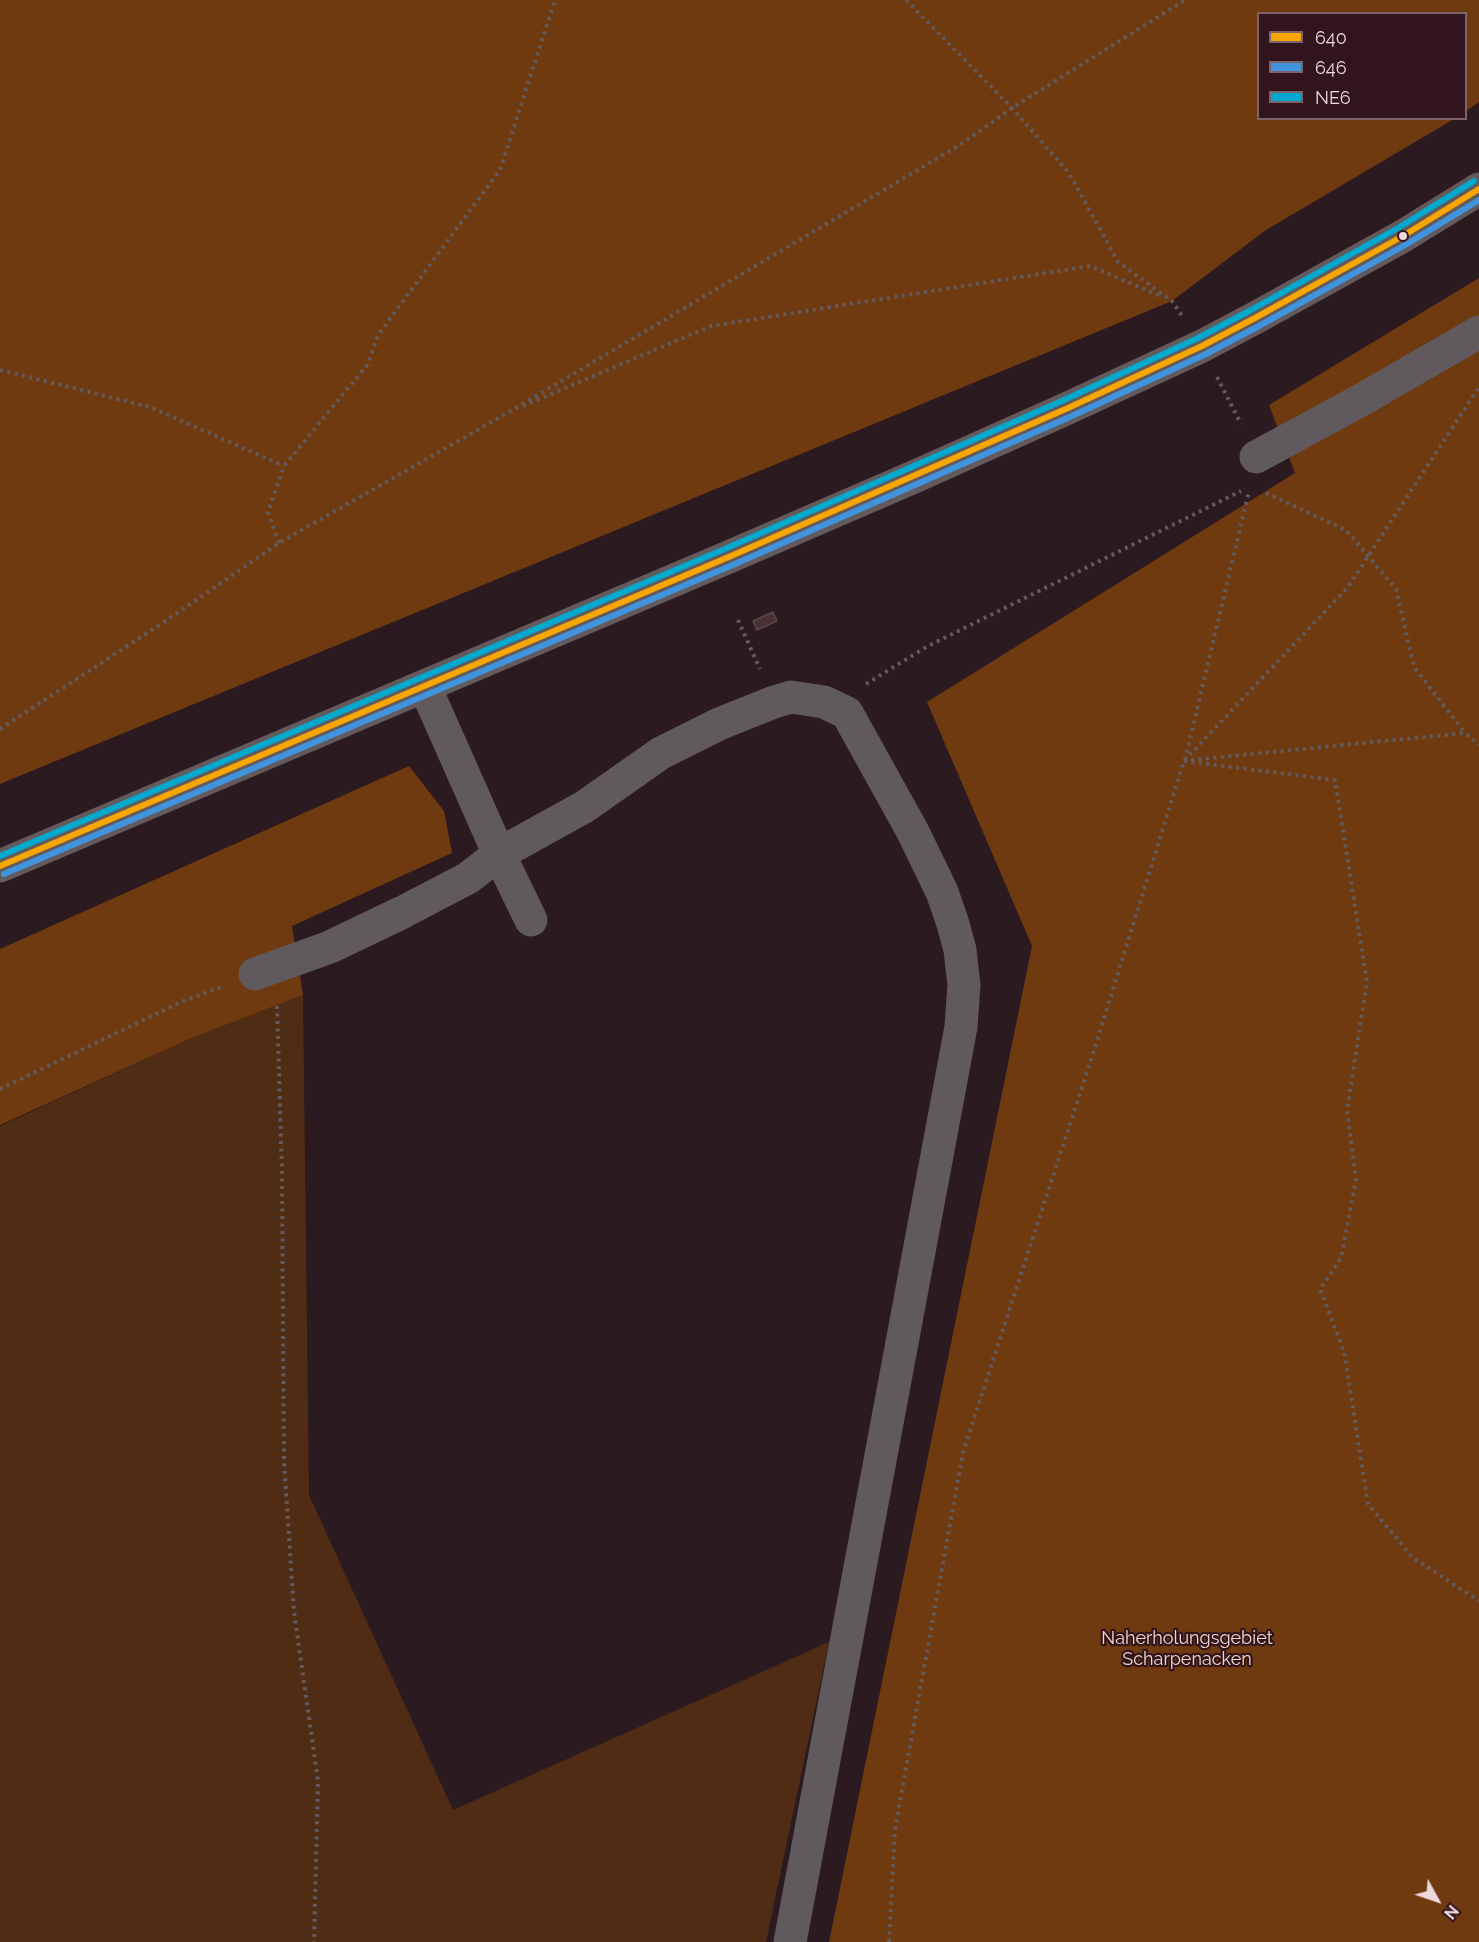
<!DOCTYPE html>
<style>
body{margin:0}
#map{position:relative;width:1479px;height:1942px;overflow:hidden;background:#2b1a1f;font-family:Raleway,sans-serif}
canvas{display:block}
.legend{position:absolute;left:1257px;top:12px;width:210px;height:108px;box-sizing:border-box;background:#31141c;border:2px solid #7c6269;margin:0;padding:8px 10px;list-style:none;font-size:18px;color:#edd8dd}
.legend li{display:flex;align-items:center;gap:12px;height:30px}
.legend b{width:30px;border:2px solid #7c6269}
.north{position:absolute;left:1407px;top:1870px;width:60px;height:60px;-webkit-text-stroke:4px #31141c;paint-order:stroke;rotate:130deg;font-size:16px;font-weight:700;line-height:24px;text-align:center;color:#edd8dd}
.north::after{content:'';display:block;margin:auto;width:21px;height:27px;background:#edd8dd;clip-path:polygon(50% 0,100% 100%,50% 72%,0 100%)}
</style>
<div id="map">
<canvas width="1479" height="1942"></canvas>
<ul class="legend">
<li><b style="height:8px;background:#f7a600"></b>640</li>
<li><b style="height:8px;background:#4094de"></b>646</li>
<li><b style="height:8px;background:#00a9ce"></b>NE6</li>
</ul>
<div class="north">N</div>
</div>
<script>
const context = document.querySelector('canvas').getContext('2d');
context.lineJoin = 'round';
function paint(path, color) { context.fillStyle = color; context.fill(path, 'evenodd'); }
const toPath = rows => new Path2D(rows.map(r => 'M' + r).join(''));
function strokePath(path, color, width, dash) { context.strokeStyle = color; context.lineWidth = width; context.lineCap = dash ? 'butt' : 'round'; context.setLineDash(dash || []); context.stroke(path); }
function write(font, color, halo, rows, align = 'center') {
  context.font = font + ' Raleway,sans-serif'; context.lineWidth = 4.5; context.setLineDash([]); context.textBaseline = 'middle'; context.strokeStyle = halo; context.fillStyle = color; for (const [text, x, y, turn = 0] of rows) {
    context.save(); context.translate(x, y); context.rotate((+turn || 0) * Math.PI / 180); context.textAlign = isNaN(turn) ? turn : align; if (halo) context.strokeText(text, 0, 0); context.fillText(text, 0, 0); context.restore();
  }
}
const green = toPath([
 [303,995,309,1495,453,1810,829,1642,766,1942,0,1942,0,1126,192,1038]
]);
const forest = toPath([
 [0,0,1479,0,1479,102,1466,111,1466,14,1258,14,1258,118,1454,119,1266,230,1172,301,0,784],
 [1479,278,1479,1942,829,1942,1032,946,927,702,1295,473,1269,405],
 [409,766,444,811,452,853,292,926,303,995,192,1038,0,1125,0,949]
]);
const building = toPath([
 [773,612,777,621,757,630,753,621,773,612]
]);
const path = toPath([
 [906,0,1012,108,1069,173,1118,262,1172,301,1182,316],
 [0,370,150,407,284,466],
 [1217,377,1241,424],
 [523,406,711,326,1090,266,1163,297],
 [1266,493,1346,530,1396,589,1414,667,1465,733],
 [279,543,268,512,284,466,368,364,378,335,500,170,555,0],
 [738,620,760,669],
 [866,684,928,646,1241,491],
 [0,729,164,622,279,543,509,412,963,143,1012,108,1185,0],
 [1185,760,1249,491],
 [1191,760,1465,733,1479,745],
 [1184,761,1335,780,1367,982,1347,1110,1356,1180,1341,1258,1320,1289,1344,1351,1368,1504,1412,1557,1479,1601],
 [277,1006,282,1174,284,1461,294,1612,318,1781,314,1942],
 [0,1089,181,1002,221,987],
 [889,1942,895,1829,963,1452,1090,1063,1184,761,1348,587,1479,387]
]);
const minor = toPath([
 [1256,457,1363,399,1479,332],
 [425,687,499,854,531,920],
 [255,974,330,947,403,912,468,878,499,854,584,807,661,753,719,724,774,702,791,697,824,702,847,713,913,832,942,892,953,924,960,950,964,985,961,1027,790,1942]
]);
const major = toPath([
 [0,866,731,556,916,476,1068,408,1202,346,1255,318,1403,236,1479,189]
]);
const bus1 = toPath([
 [0,866,731,556,1068,408,1202,346,1255,318,1403,236,1479,189]
]);
const bus2 = toPath([
 [4,874,735,564,1072,416,1206,354,1259,326,1407,244,1479,200]
]);
const bus3 = toPath([
 [0,856,727,548,1064,400,1198,338,1251,310,1398,228,1474,181]
]);
const markers = [
 [1403,236,5,"#edd8dd"]
];
const parkNames = [
 ["Naherholungsgebiet",1187,1639],
 ["Scharpenacken",1187,1660]
];
paint(green, '#502c14');
paint(forest, '#6f3a0f');
paint(building, '#4b3134');
strokePath(building, '#57484a', 1.5);
strokePath(path, '#625a5d', 4, [3, 4.5]);
strokePath(minor, '#60595d', 33);
strokePath(major, '#635a5e', 33);
strokePath(bus1, '#f7a600', 6);
strokePath(bus2, '#4094de', 6);
strokePath(bus3, '#00a9ce', 6);
for (const [x, y, r, color] of markers) { const dot = new Path2D(); dot.arc(x, y, r, 0, 2 * Math.PI); context.fillStyle = color; context.fill(dot); strokePath(dot, '#31141c', 2); }
write('18px', '#efd9ca', '#31141c', parkNames);
</script>
